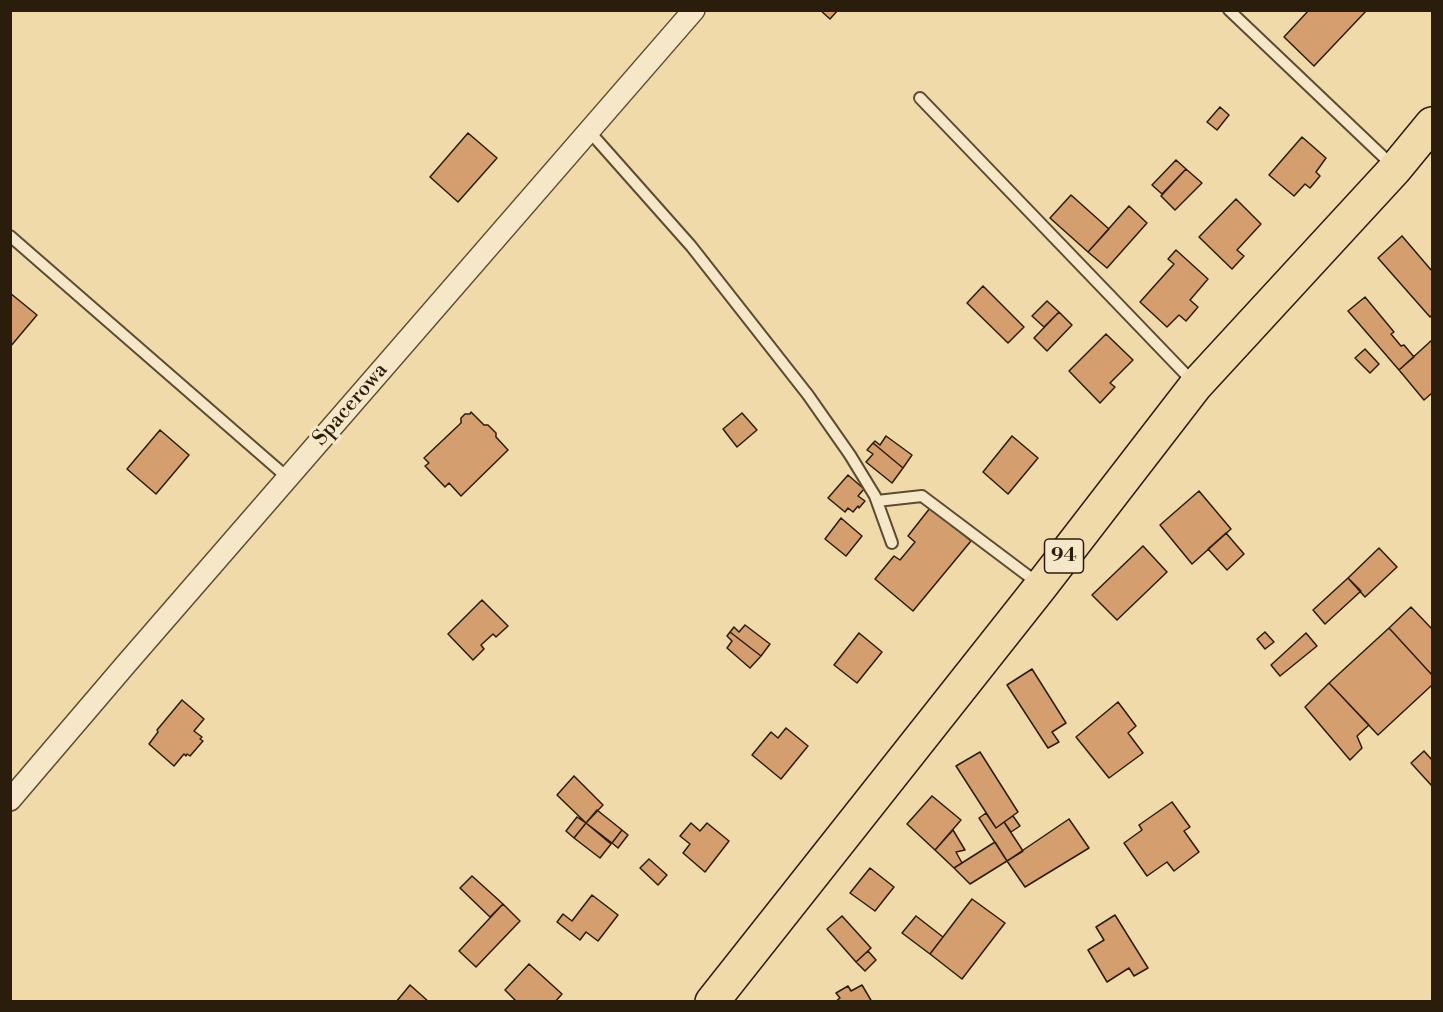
<!DOCTYPE html>
<style>
body{margin:0}
#map{position:relative;width:1443px;height:1012px;overflow:hidden;background:#f0daa9;font-family:"Libre Bodoni",serif}
canvas{display:block}
.frame{position:absolute;inset:0;border:12px solid #2a1d0b;pointer-events:none}
</style>
<div id="map">
<canvas width="1443" height="1012"></canvas>
<div class="frame"></div>
</div>
<script>
const context = document.querySelector('canvas').getContext('2d');
context.lineJoin = 'round';
function paint(path, color) { context.fillStyle = color; context.fill(path, 'evenodd'); }
const toPath = rows => new Path2D(rows.map(r => 'M' + r).join(''));
function strokePath(path, color, width, dash) { context.strokeStyle = color; context.lineWidth = width; context.lineCap = dash ? 'butt' : 'round'; context.setLineDash(dash || []); context.stroke(path); }
function write(font, color, halo, rows, align = 'center') {
  context.font = font + ' "Libre Bodoni",serif'; context.lineWidth = 6; context.setLineDash([]); context.textBaseline = 'middle'; context.strokeStyle = halo; context.fillStyle = color; for (const [text, x, y, turn = 0] of rows) {
    context.save(); context.translate(x, y); context.rotate((+turn || 0) * Math.PI / 180); context.textAlign = isNaN(turn) ? turn : align; if (halo) context.strokeText(text, 0, 0); context.fillText(text, 0, 0); context.restore();
  }
}
const building = toPath([
 [820,10,838,10,830,19,820,10],
 [1309,10,1367,10,1314,66,1284,37,1309,10],
 [1220,107,1229,115,1217,130,1207,122,1220,107],
 [468,133,497,158,458,202,430,177,468,133],
 [1302,137,1326,158,1316,172,1320,176,1310,188,1305,184,1294,196,1269,175,1302,137],
 [1176,160,1186,169,1162,194,1152,185,1176,160],
 [1186,169,1202,183,1175,210,1161,196,1186,169],
 [1071,195,1109,229,1088,252,1050,218,1071,195],
 [1236,199,1261,224,1237,250,1244,256,1232,269,1199,237,1236,199],
 [1129,206,1147,223,1107,268,1088,252,1129,206],
 [1402,236,1432,271,1432,315,1430,317,1378,258,1402,236],
 [1176,250,1208,279,1190,300,1198,307,1186,321,1179,315,1167,327,1140,302,1174,264,1168,259,1176,250],
 [983,286,1024,327,1008,343,967,303,983,286],
 [10,293,37,315,10,347,10,293],
 [1365,297,1394,332,1391,334,1401,346,1404,345,1414,357,1399,370,1348,311,1365,297],
 [1047,301,1059,312,1044,327,1032,316,1047,301],
 [1059,312,1072,325,1047,351,1034,338,1059,312],
 [1106,334,1133,360,1110,383,1115,387,1100,403,1069,371,1106,334],
 [1432,340,1432,393,1424,400,1399,370,1432,340],
 [1365,349,1379,364,1370,373,1355,358,1365,349],
 [471,412,484,425,488,425,496,433,496,437,508,450,461,496,449,483,445,487,425,466,429,463,424,458,461,423,461,418,465,414,470,414,471,412],
 [742,413,757,430,737,447,723,429,742,413],
 [160,430,189,455,156,494,127,469,160,430],
 [886,436,912,455,903,468,873,443,875,441,880,445,886,436],
 [1012,436,1038,458,1008,494,983,472,1012,436],
 [873,443,903,468,892,483,866,462,873,454,867,450,873,443],
 [848,475,864,489,858,496,865,501,859,508,858,506,853,512,848,508,845,512,828,498,848,475],
 [1199,491,1231,529,1192,564,1160,525,1199,491],
 [930,508,971,541,913,611,875,579,894,556,900,560,915,542,908,536,930,508],
 [841,518,862,536,846,556,825,539,841,518],
 [1226,533,1244,554,1227,570,1208,549,1226,533],
 [1143,546,1167,572,1117,620,1092,595,1143,546],
 [1379,548,1397,567,1365,597,1348,578,1379,548],
 [1348,578,1361,591,1325,624,1313,610,1348,578],
 [482,600,508,626,496,637,493,634,481,645,484,649,473,660,448,634,482,600],
 [1411,607,1432,629,1432,675,1389,628,1411,607],
 [745,625,770,644,761,656,730,632,734,627,739,632,745,625],
 [1389,628,1432,675,1432,685,1378,735,1329,683,1389,628],
 [730,632,761,656,750,668,727,648,732,641,727,636,730,632],
 [1265,632,1274,642,1265,649,1257,639,1265,632],
 [859,633,882,652,857,683,834,665,859,633],
 [1306,633,1317,646,1280,676,1271,665,1306,633],
 [1032,669,1066,723,1052,732,1059,742,1048,748,1007,685,1032,669],
 [1329,683,1369,725,1357,736,1362,748,1350,760,1305,707,1329,683],
 [182,700,204,719,194,731,202,737,200,739,203,741,190,756,187,754,186,756,184,754,174,766,149,744,158,732,157,730,182,700],
 [1118,702,1136,726,1128,733,1143,753,1109,778,1076,737,1118,702],
 [786,728,808,746,781,779,752,755,771,732,778,738,786,728],
 [1424,751,1432,760,1432,786,1411,763,1424,751],
 [980,752,1018,812,996,828,956,766,980,752],
 [574,776,603,805,586,823,557,795,574,776],
 [932,796,961,820,935,850,907,824,932,796],
 [1172,802,1190,827,1184,831,1199,852,1174,871,1167,862,1147,876,1124,843,1142,830,1139,825,1172,802],
 [597,810,622,830,612,843,586,823,597,810],
 [986,813,996,828,1004,822,1023,851,1007,861,979,818,986,813],
 [1013,816,1020,826,1011,832,1004,822,1013,816],
 [577,817,586,823,574,838,566,831,577,817],
 [1069,819,1089,848,1025,887,1007,861,1069,819],
 [586,823,611,844,600,858,574,838,586,823],
 [691,823,700,831,707,823,729,841,705,872,683,853,690,844,680,836,691,823],
 [622,830,628,835,618,848,612,843,622,830],
 [953,830,965,850,956,852,962,863,954,868,935,850,953,830],
 [995,842,1007,861,970,884,954,868,995,842],
 [649,859,667,875,658,885,640,868,649,859],
 [870,868,894,887,875,911,850,893,870,868],
 [472,876,503,904,490,917,460,888,472,876],
 [592,895,618,915,598,941,586,932,580,940,557,922,563,914,572,921,592,895],
 [972,899,1005,923,962,979,930,954,972,899],
 [503,904,520,921,476,967,459,951,503,904],
 [1115,915,1148,968,1134,976,1129,968,1107,982,1088,950,1104,940,1096,927,1115,915],
 [842,916,871,948,856,962,827,929,842,916],
 [916,916,943,937,930,954,902,933,916,916],
 [868,951,876,960,865,971,856,962,868,951],
 [529,964,562,994,555,1002,517,1002,505,990,529,964],
 [410,985,429,1002,396,1002,410,985],
 [862,985,872,1002,835,1002,840,998,836,993,848,986,851,991,862,985]
]);
const lane = toPath([
 [1229,10,1393,166],
 [920,98,1194,383],
 [589,131,691,246,808,395,850,455,875,496,892,543],
 [10,236,288,478],
 [877,501,922,496,1039,584]
]);
const street = toPath([
 [10,800,127,663,694,10]
]);
const primary = toPath([
 [712,1002,1041,586,1196,385,1395,169,1432,124]
]);
const shields = [
 [1064,556,39]
];
const shieldNames = [
 ["94",1064,556]
];
const streetNames = [
 ["Spacerowa",351,405,-49]
];
paint(building, '#d59e6f');
strokePath(building, '#2a1d0b', 1.5);
strokePath(lane, '#5c4c32', 14);
strokePath(street, '#5c4c32', 24);
strokePath(primary, '#2a1d0b', 36);
strokePath(lane, '#f5e7c7', 10);
strokePath(street, '#f5e7c7', 21);
strokePath(primary, '#f0daa9', 33);
for (const [x, y, w] of shields) { const box = new Path2D(); box.roundRect(x - w / 2, y - 17, w, 34, 4.5); context.fillStyle = '#f5e7c7'; context.fill(box); strokePath(box, '#2a1d0b', 1.5); }
write('bold 20px', '#2a1d0b', null, shieldNames);
write('21px', '#2a1d0b', '#f5e7c7', streetNames);
</script>
